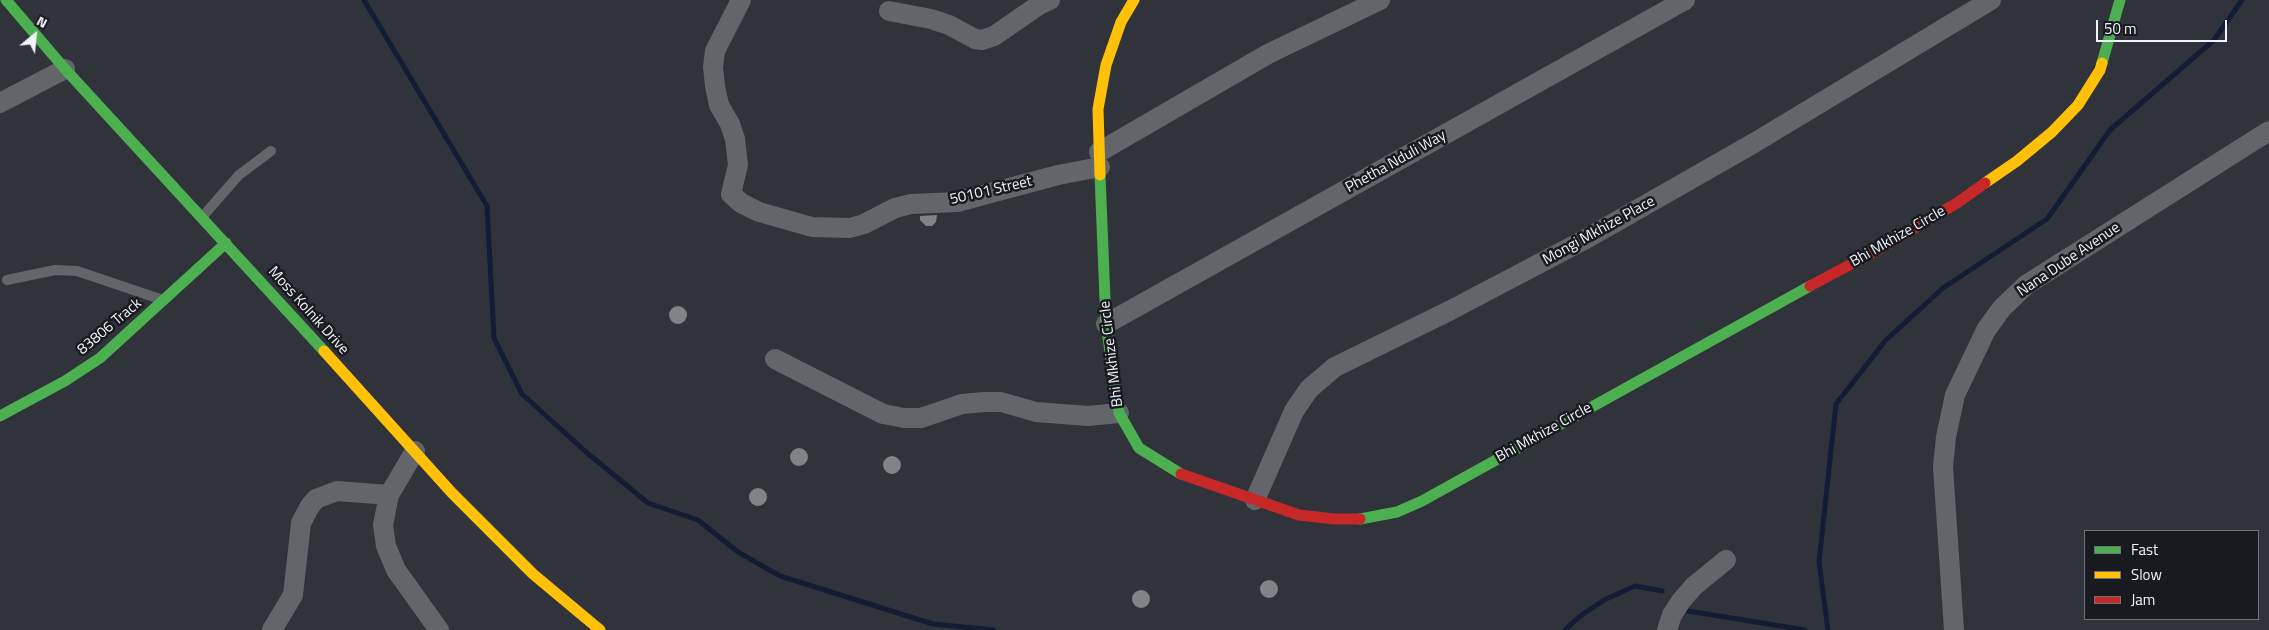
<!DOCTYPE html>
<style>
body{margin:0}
#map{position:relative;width:2269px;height:630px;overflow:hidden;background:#30333a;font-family:"Titillium Web",sans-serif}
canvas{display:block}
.legend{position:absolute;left:2084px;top:530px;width:175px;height:90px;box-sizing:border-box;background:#181a1f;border:1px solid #6e7177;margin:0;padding:6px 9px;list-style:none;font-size:15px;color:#f0f3fb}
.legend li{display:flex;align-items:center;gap:10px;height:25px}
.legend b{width:25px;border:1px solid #6e7177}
.north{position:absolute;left:10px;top:10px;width:50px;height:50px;-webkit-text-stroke:4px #181a1f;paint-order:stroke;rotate:28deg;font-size:14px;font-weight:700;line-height:20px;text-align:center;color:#f0f3fb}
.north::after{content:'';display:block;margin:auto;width:18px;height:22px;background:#f0f3fb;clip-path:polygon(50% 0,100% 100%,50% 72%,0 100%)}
.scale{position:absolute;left:2096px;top:20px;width:131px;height:22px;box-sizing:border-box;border:2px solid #f0f3fb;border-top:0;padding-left:6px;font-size:15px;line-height:18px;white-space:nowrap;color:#f0f3fb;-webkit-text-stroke:4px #181a1f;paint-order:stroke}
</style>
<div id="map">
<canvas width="2269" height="630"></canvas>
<ul class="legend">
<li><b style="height:6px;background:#4caf50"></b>Fast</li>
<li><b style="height:6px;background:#ffc107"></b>Slow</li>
<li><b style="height:6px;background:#c62828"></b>Jam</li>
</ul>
<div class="north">N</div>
<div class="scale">50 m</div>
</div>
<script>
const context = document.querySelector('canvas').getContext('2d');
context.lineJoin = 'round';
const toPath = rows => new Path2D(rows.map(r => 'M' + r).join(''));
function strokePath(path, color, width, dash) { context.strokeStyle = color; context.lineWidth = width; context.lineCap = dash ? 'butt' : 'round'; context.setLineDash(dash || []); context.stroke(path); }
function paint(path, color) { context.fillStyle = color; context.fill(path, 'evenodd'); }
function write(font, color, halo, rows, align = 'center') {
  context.font = font + ' "Titillium Web",sans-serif'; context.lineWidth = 5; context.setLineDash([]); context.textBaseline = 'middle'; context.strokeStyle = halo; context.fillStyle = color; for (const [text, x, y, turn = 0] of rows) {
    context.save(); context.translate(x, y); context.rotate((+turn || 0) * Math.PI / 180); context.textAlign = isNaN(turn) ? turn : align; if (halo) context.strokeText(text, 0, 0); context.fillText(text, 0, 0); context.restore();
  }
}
const stream = toPath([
 [364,0,487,206,494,338,522,394,586,452,648,503,698,520,738,552,780,576,933,624,994,630],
 [1682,610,1805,630],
 [1565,630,1579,617,1604,600,1635,586,1662,591],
 [1828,630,1819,562,1836,404,1886,340,1943,288,2047,219,2110,130,2214,40,2242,0]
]);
const building = toPath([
 [937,215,936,222,932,226,926,226,920,220,920,216],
 '669 315a9 9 0 1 1 18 0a9 9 0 1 1-18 0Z',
 '790 457a9 9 0 1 1 18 0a9 9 0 1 1-18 0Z',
 '883 465a9 9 0 1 1 18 0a9 9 0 1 1-18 0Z',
 '749 497a9 9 0 1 1 18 0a9 9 0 1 1-18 0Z',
 '1260 589a9 9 0 1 1 18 0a9 9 0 1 1-18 0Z',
 '1132 599a9 9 0 1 1 18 0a9 9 0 1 1-18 0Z'
]);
const lane = toPath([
 [203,216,239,175,271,151],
 [7,280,55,270,77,271,160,299]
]);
const street = toPath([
 [741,0,715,51,713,67,715,86,719,105,730,124,735,139,738,165,731,194,741,203,759,212,812,227,850,228,864,224,895,208,911,204,957,202,1058,175,1100,167],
 [889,11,931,19,949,25,975,39,982,40,994,36,1039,5,1050,0],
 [0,103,65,69],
 [1099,152,1268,54,1380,0],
 [1106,324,1685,0],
 [775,359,883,414,904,418,921,418,962,404,985,402,1001,402,1036,412,1088,416,1119,413],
 [415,451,389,495,383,525,386,546,396,570,439,630],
 [1255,500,1294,411,1309,389,1335,367,1451,310,1584,240,1754,143,1991,0],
 [272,630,293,595,301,523,310,506,316,499,337,491,389,495],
 [1667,630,1672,615,1681,601,1694,586,1726,560],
 [1954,630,1943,467,1946,437,1955,395,1986,330,2002,308,2026,285,2269,131]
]);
const fast = toPath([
 [6,0,65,69,324,351],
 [2102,63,2120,0],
 [1100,175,1106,324,1119,413,1139,448,1181,474],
 [0,416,65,381,100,358,226,243],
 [1360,519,1397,512,1422,501,1810,286]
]);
const slow = toPath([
 [1100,175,1098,109,1106,65,1121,22,1134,0],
 [1985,183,2017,161,2052,132,2078,105,2100,70,2102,63],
 [324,351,452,493,533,574,600,630]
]);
const jam = toPath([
 [1810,286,1872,253,1957,203,1985,183],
 [1181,474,1299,515,1334,519,1360,519]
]);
const streetNames = [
 ["Phetha Nduli Way",1396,162,-29],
 ["50101 Street",991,191,-13],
 ["Mongi Mkhize Place",1599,231,-29],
 ["Bhi Mkhize Circle",1898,237,-30],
 ["Nana Dube Avenue",2069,260,-34],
 ["Moss Kolnik Drive",308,311,48],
 ["83806 Track",110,327,-40],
 ["Bhi Mkhize Circle",1112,354,-97],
 ["Bhi Mkhize Circle",1544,433,-29]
];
strokePath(stream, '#131c35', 5);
paint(building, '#808388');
strokePath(lane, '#63656a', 10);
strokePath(street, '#63656a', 20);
strokePath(fast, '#4caf50', 11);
strokePath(slow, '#ffc107', 11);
strokePath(jam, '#c62828', 11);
write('15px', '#f0f3fb', '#181a1f', streetNames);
</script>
